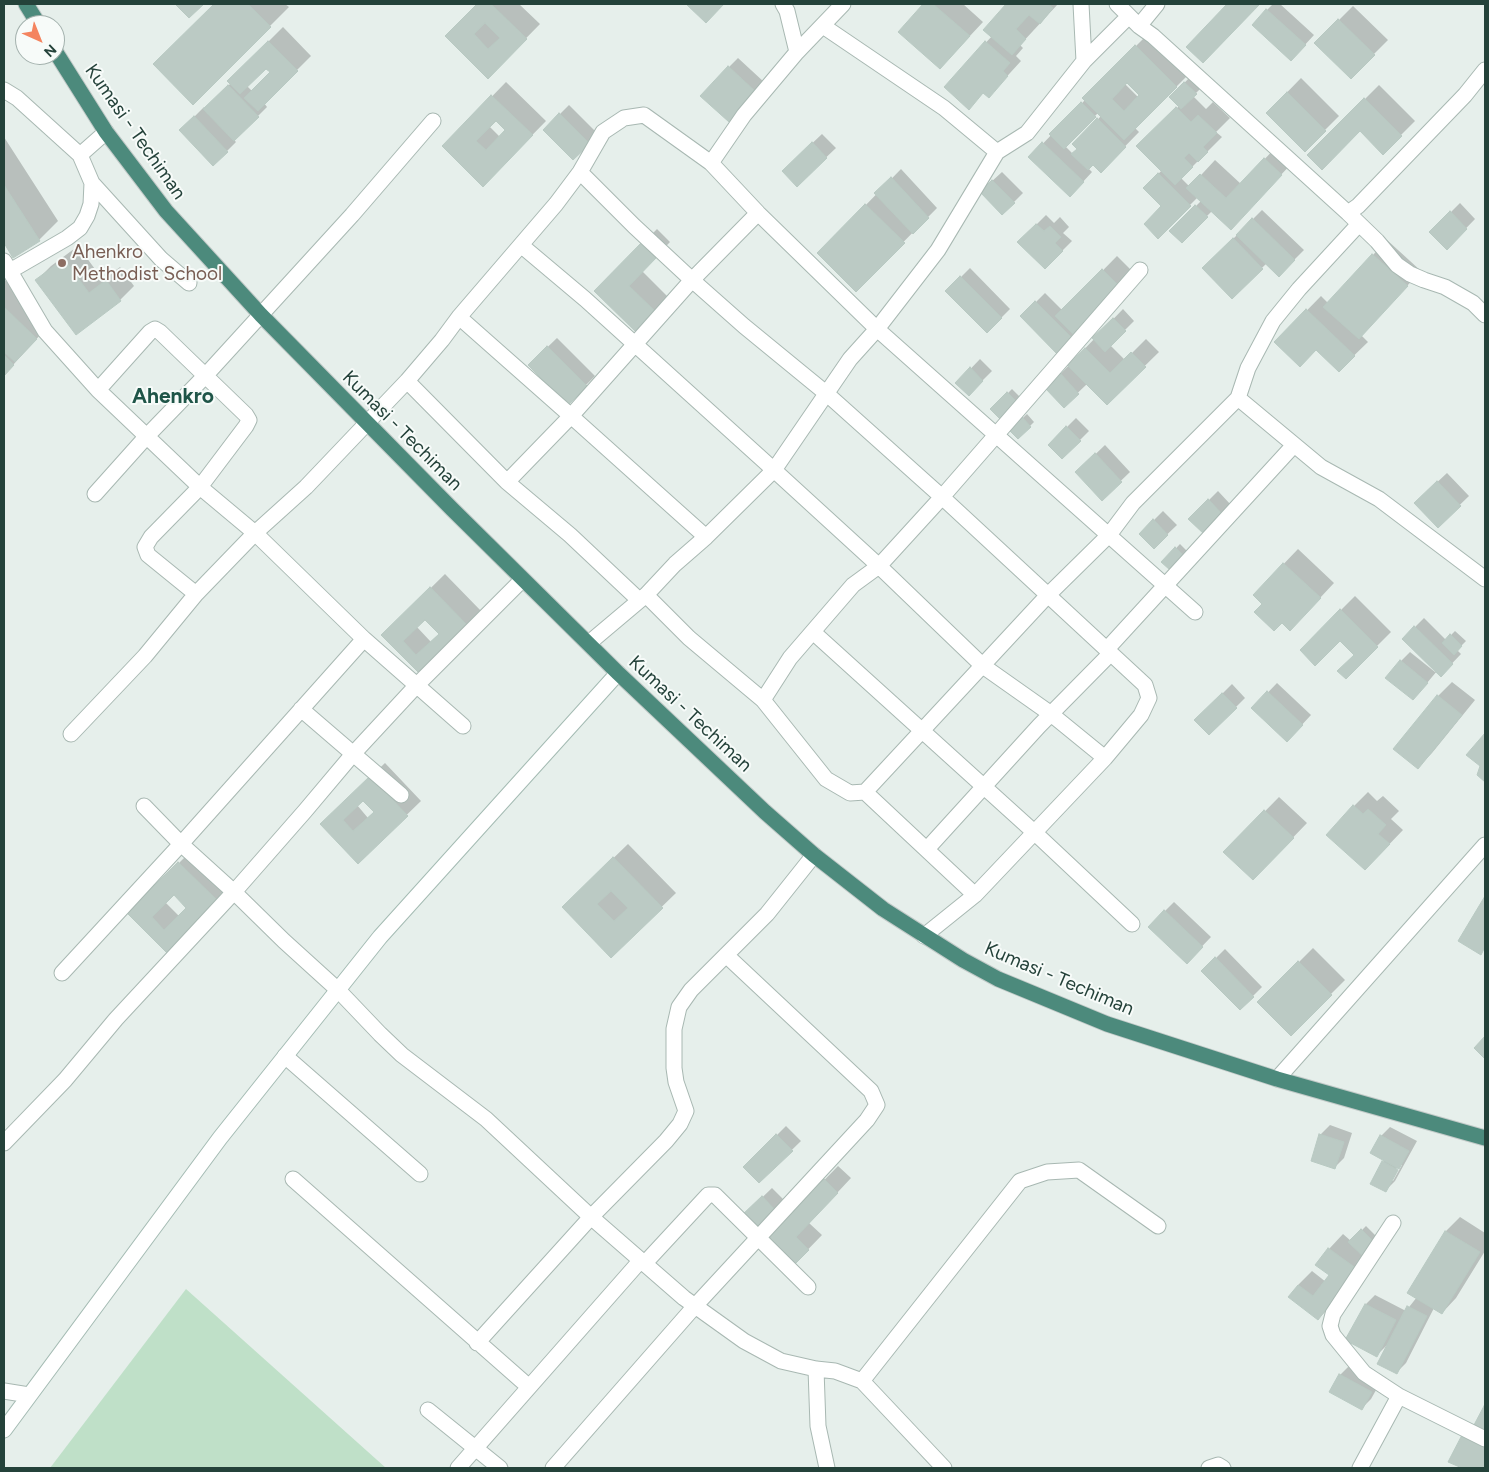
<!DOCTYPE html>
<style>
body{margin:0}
#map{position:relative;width:1489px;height:1472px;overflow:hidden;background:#e6efeb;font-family:Figtree,sans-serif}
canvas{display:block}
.frame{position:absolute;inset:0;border:5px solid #24423a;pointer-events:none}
.north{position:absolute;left:15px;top:15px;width:50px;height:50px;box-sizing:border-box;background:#f7fbf9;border:1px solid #a3b1ad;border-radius:50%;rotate:136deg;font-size:14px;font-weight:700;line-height:20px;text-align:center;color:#24423a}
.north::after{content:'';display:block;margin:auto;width:18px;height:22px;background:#f4845f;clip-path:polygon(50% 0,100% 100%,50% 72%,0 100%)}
</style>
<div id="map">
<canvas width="1489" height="1472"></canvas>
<div class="frame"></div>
<div class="north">N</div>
</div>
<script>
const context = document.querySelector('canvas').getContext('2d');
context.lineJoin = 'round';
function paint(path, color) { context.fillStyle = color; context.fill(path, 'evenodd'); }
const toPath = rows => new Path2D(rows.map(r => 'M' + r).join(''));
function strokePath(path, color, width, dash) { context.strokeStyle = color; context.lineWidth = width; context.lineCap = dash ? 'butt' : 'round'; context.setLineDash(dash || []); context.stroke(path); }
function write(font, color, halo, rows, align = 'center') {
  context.font = font + ' Figtree,sans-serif'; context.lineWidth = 4; context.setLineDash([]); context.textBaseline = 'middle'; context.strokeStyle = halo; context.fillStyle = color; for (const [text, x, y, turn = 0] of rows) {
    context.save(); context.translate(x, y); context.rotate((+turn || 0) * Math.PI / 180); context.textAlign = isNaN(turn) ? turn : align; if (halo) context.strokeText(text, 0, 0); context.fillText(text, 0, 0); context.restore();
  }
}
const green = toPath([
 [186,1289,386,1468,50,1468]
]);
const shadow = toPath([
 [215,4,285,4,289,7,193,103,155,64],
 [478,4,519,4,540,24,488,77,447,36],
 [924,4,963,4,983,22,940,68,900,32],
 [1008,4,1058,4,1020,45,1023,48,1016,56,1021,61,989,96,984,92,969,108,945,87,992,36,985,30],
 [1228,4,1259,4,1217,48,1188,47],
 [1273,4,1280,4,1314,35,1291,60,1253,24],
 [1353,6,1388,40,1351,77,1316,43],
 [283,27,311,56,264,103,267,107,234,140,236,142,227,151,190,121,204,107,205,109,231,83,229,81],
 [266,67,271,72,252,91,247,86],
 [1150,32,1191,72,1135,128,1139,132,1101,171,1093,163,1088,168,1092,172,1070,196,1030,157,1085,100,1084,98],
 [1127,82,1141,95,1139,98,1125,84],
 [1098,113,1101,116,1074,144,1079,149,1073,154,1065,146],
 [738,58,764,82,738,111,729,67],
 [1189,78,1200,89,1193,96,1206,109,1213,102,1230,118,1216,132,1222,137,1181,178,1190,187,1215,160,1241,184,1279,144,1295,160,1244,214,1212,211,1182,241,1171,231,1201,201,1198,197,1158,237,1163,206,1145,188,1162,170,1138,146,1179,106,1171,97],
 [1301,78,1339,116,1305,150,1267,113],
 [506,82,546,121,497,171,444,146],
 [496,119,507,130,500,137,489,126],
 [1379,85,1415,121,1383,153,1360,129,1309,155],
 [569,105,598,134,573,159,544,130],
 [822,134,836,148,797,185,783,171],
 [4,137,58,221,39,240,13,256,4,241],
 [901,169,937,208,856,290,819,253],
 [1002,172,1023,193,1002,214,990,183],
 [1460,203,1475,219,1447,248,1431,232],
 [1262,210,1304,250,1279,275,1267,263,1232,297,1204,268],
 [1046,215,1054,223,1060,217,1069,227,1063,233,1072,241,1045,268,1019,242],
 [657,229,670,242,642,271,670,299,637,332,596,291],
 [1387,240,1421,271,1361,335,1368,342,1339,370,1317,349,1276,342,1321,296,1328,303],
 [78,246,103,280,120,267,134,286,120,300,76,333,37,280,51,266],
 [1117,256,1134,273,1059,354,1022,316,1045,293,1063,311],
 [970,268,1010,309,987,332,947,291],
 [4,279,50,324,4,375],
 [1123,309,1134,321,1110,345,1125,360,1146,339,1159,352,1107,403,1087,384,1064,406,1047,388],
 [557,338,595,376,568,403,529,365],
 [980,359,992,371,969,394,957,383],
 [1012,389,1021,398,1001,418,992,409],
 [1027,414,1034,422,1018,438,1010,430],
 [1076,418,1089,431,1062,458,1049,445],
 [1105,445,1130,472,1102,499,1077,472],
 [1447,473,1469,496,1438,526,1415,503],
 [1218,491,1231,505,1204,533,1190,519],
 [1163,511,1177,525,1154,547,1140,534],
 [1180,544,1187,551,1170,569,1163,562],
 [1298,549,1334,583,1304,615,1264,604,1254,595],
 [445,574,482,612,420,673,383,635],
 [425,618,440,633,431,642,416,626],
 [1355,596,1391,632,1346,677,1356,654,1340,639,1301,650],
 [1424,618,1446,640,1455,631,1466,641,1457,650,1461,654,1441,675,1437,671,1422,689,1401,661,1410,652,1435,672,1436,670,1415,627],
 [1452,682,1475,700,1432,753,1418,767,1395,749,1438,696],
 [1277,683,1311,715,1287,741,1253,708],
 [1232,684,1245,698,1209,734,1196,720],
 [385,763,421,801,358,862,336,810],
 [364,799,375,811,368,818,357,805],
 [1368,792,1377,801,1383,796,1399,811,1391,819,1403,830,1379,855,1354,806],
 [1279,797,1307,823,1253,879,1225,852],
 [628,844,676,893,611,956,563,907],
 [193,849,233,888,169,953,129,913],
 [174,893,188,908,179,916,165,902],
 [1485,898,1485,948,1480,953,1460,941],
 [1174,902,1211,937,1187,962,1150,926],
 [1313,948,1345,980,1291,1034,1259,1002],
 [1225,949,1262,987,1240,1009,1203,971],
 [1330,1125,1352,1133,1344,1158,1335,1167,1320,1135],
 [786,1126,801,1141,759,1182,745,1167],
 [1390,1127,1417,1141,1395,1181,1385,1191,1383,1162,1385,1160,1381,1136],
 [1399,1164,1402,1165,1393,1181,1390,1181],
 [838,1166,851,1178,809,1223,822,1235,793,1265,767,1239],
 [772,1188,785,1201,756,1228,744,1215],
 [1460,1217,1485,1233,1485,1251,1456,1298,1442,1313,1434,1308,1406,1363,1396,1373,1387,1345,1377,1355,1347,1340,1366,1304,1375,1295,1406,1311,1417,1297,1446,1231],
 [1366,1226,1379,1239,1332,1305,1318,1319,1298,1285,1312,1271,1326,1282,1331,1275,1317,1264,1329,1249,1343,1234,1351,1241],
 [1349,1366,1380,1383,1371,1399,1362,1408,1340,1375]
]);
const building = toPath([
 [175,4,204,4,189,18,175,4],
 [214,4,248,4,271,27,193,105,153,64,214,4],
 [477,4,491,4,527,39,488,79,445,36,477,4],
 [485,23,500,38,488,49,474,34,485,23],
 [686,4,724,4,706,23,686,4],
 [923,4,933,4,970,36,940,69,898,32,923,4],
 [1006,4,1048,4,1053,8,1040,24,1029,15,1016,29,1026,39,1012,55,983,30,1006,4],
 [1227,4,1259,5,1203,63,1186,47,1227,4],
 [1266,9,1306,45,1291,61,1252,25,1266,9],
 [1338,19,1375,55,1351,79,1314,43,1338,19],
 [268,41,298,71,258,111,244,98,270,72,266,69,240,94,227,81,268,41],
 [985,41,1010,63,1003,71,1008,76,989,98,983,93,969,110,944,87,985,41],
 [1135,45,1177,87,1124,140,1082,98,1135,45],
 [1127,83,1139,95,1124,111,1112,99,1127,83],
 [728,66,756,92,729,122,700,96,728,66],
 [1184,82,1197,94,1181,109,1169,97,1184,82],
 [228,85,259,117,234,141,203,109,228,85],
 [1287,92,1326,131,1305,152,1266,113,1287,92],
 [491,95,533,135,483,187,442,146,491,95],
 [496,121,505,130,486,150,476,141,496,121],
 [1364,98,1402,136,1383,155,1360,131,1322,170,1307,155,1364,98],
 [1081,102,1096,117,1064,149,1049,134,1081,102],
 [1176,107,1191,122,1198,115,1217,133,1203,147,1208,152,1198,162,1189,153,1184,158,1193,167,1175,185,1136,146,1176,107],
 [559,113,590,144,573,160,543,130,559,113],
 [194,116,228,152,213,166,179,130,194,116],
 [1097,118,1126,147,1101,173,1093,165,1088,170,1071,154,1077,149,1072,144,1097,118],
 [812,142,827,158,797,187,782,171,812,142],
 [1042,142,1084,182,1070,197,1028,157,1042,142],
 [1264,158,1282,175,1231,230,1186,188,1200,174,1226,198,1264,158],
 [1158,173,1191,206,1158,239,1144,224,1161,206,1143,188,1158,173],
 [891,177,929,218,913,234,874,193,891,177],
 [992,180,1015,203,1002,215,980,192,992,180],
 [4,185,40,241,13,258,4,243,4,185],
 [865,204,905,243,856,292,817,253,865,204],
 [1195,205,1208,217,1182,243,1169,231,1195,205],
 [1450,211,1467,229,1447,250,1429,232,1450,211],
 [1252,218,1295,260,1279,277,1236,235,1252,218],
 [1036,224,1044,231,1050,226,1061,237,1055,243,1063,251,1045,269,1017,242,1036,224],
 [1233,238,1263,269,1232,299,1202,268,1233,238],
 [642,242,657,257,629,286,657,313,637,333,594,291,642,242],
 [1372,254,1408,286,1359,339,1323,307,1372,254],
 [64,259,89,293,106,280,121,301,76,335,35,280,64,259],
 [1102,269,1121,288,1074,335,1055,316,1102,269],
 [960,276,1002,318,987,333,945,291,960,276],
 [1035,301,1075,341,1059,356,1020,316,1035,301],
 [4,307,37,339,15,362,4,352,4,307],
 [1306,309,1355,356,1339,372,1316,350,1300,367,1274,342,1306,309],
 [1113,318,1126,331,1105,352,1092,338,1113,318],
 [547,346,587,386,568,405,528,365,547,346],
 [1085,348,1110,373,1131,352,1146,367,1107,405,1067,365,1085,348],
 [4,355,14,365,4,376,4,355],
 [970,367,983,381,969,396,955,383,970,367],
 [1060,373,1079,394,1064,408,1045,388,1060,373],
 [1007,392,1018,403,1001,420,990,409,1007,392],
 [1022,417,1031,427,1018,439,1009,430,1022,417],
 [1066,426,1081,441,1062,459,1048,445,1066,426],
 [1095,453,1122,482,1102,501,1075,472,1095,453],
 [1437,481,1461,506,1438,528,1414,503,1437,481],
 [1208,499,1223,515,1204,534,1188,519,1208,499],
 [1153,519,1168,535,1154,549,1139,534,1153,519],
 [1175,547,1184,556,1170,570,1161,562,1175,547],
 [1283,563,1321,598,1290,631,1282,623,1274,631,1254,612,1262,604,1253,595,1283,563],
 [430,587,469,627,420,674,381,635,430,587],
 [425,620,439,634,416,655,403,641,425,620],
 [1340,609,1378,647,1346,679,1337,671,1354,655,1340,641,1315,666,1300,650,1340,609],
 [1414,626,1453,664,1441,677,1402,639,1414,626],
 [1450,634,1462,646,1454,655,1442,643,1450,634],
 [1400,660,1428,683,1413,700,1385,678,1400,660],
 [1267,691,1303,725,1287,742,1251,708,1267,691],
 [1222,693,1237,708,1209,735,1194,720,1222,693],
 [1437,695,1462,715,1418,769,1393,749,1437,695],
 [1485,733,1485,782,1477,775,1480,766,1466,755,1485,733],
 [370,776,408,816,358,864,320,824,370,776],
 [363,801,374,812,353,831,343,820,363,801],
 [1353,805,1363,814,1368,809,1386,825,1378,834,1390,844,1365,870,1326,835,1353,805],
 [1264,810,1294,838,1253,880,1223,852,1264,810],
 [613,857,663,908,611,958,562,907,613,857],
 [611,891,628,908,614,921,597,904,611,891],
 [178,862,220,903,169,955,127,913,178,862],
 [174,895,186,908,164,930,152,917,174,895],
 [1485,896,1485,947,1481,955,1458,941,1485,896],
 [1164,910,1203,947,1187,964,1148,927,1164,910],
 [1215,957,1254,997,1240,1010,1201,971,1215,957],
 [1298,961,1332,995,1291,1036,1257,1002,1298,961],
 [1485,1036,1485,1059,1474,1048,1485,1036],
 [776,1134,793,1151,759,1183,743,1167,776,1134],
 [1319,1134,1344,1142,1335,1169,1311,1161,1319,1134],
 [1380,1135,1409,1151,1399,1169,1370,1153,1380,1135],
 [1382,1161,1398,1170,1386,1192,1370,1184,1382,1161],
 [824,1179,838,1193,796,1237,809,1250,793,1266,766,1239,824,1179],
 [762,1196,776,1211,756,1230,742,1215,762,1196],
 [1361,1229,1376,1244,1364,1257,1348,1242,1361,1229],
 [1445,1231,1480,1252,1442,1314,1407,1293,1445,1231],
 [1328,1248,1357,1269,1318,1320,1288,1297,1298,1285,1313,1296,1329,1275,1315,1265,1328,1248],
 [1365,1304,1396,1320,1377,1357,1345,1340,1365,1304],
 [1407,1306,1427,1316,1397,1374,1377,1364,1407,1306],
 [1339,1374,1372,1392,1362,1410,1329,1392,1339,1374],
 [1484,1406,1485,1407,1485,1431,1474,1425,1484,1406],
 [1462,1435,1485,1446,1485,1468,1462,1468,1448,1462,1462,1435]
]);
const minor = toPath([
 [783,4,787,11,797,52],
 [1081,4,1084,61],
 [1117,4,1139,26,1153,36,1348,213,1377,241,1397,265,1410,274,1424,280,1445,287,1473,303,1485,315],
 [823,26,944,108,997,152],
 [1139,26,1157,4],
 [4,90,17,98,80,155],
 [711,163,744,115,797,52,843,4],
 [580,172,634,226,692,280,744,326,827,394,942,497,1145,685,1149,698,1141,715,1105,758,975,895,924,936],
 [92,183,161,259,189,283],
 [1348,213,1358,206,1465,95,1485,70],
 [522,246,585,299,774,470,879,566,983,666,1051,714,1105,758],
 [4,261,45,331,98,390,200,487,255,533,364,639,463,726],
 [10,271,67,238,80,228,87,216,91,204,92,183,80,155,106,132],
 [459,317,571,416,706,537],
 [407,381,507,482,570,535,639,600],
 [98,390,150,332,155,329,160,332,246,415,249,420,246,426,200,487,151,537,145,547,148,555,196,594],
 [1238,398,1248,368,1273,321,1299,289,1359,224],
 [507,482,571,416,692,280,758,213],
 [95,494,146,437,205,376,352,215,433,121],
 [646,595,689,638,763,700,826,779,850,793,865,792,1048,595,1109,535,1133,503,1238,398,1321,467,1379,499,1485,579],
 [813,632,1034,832,1132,924],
 [589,643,646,595,675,564,706,537,774,470,850,359,877,329,938,250,997,152,1027,133,1084,61,1129,16],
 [1107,649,1294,445],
 [763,700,790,658,853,585,879,566,942,497,1140,270],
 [301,709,401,795],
 [71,734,145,656,196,594,255,533,306,487,407,381,442,340,459,317,556,204,580,172,603,132,624,118,644,115,711,163,758,213,877,329,1195,612],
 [865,792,975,895],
 [144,806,181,844,234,892,284,941,338,990,380,1034,402,1055,486,1119,591,1217,684,1298,744,1341,781,1361,816,1369,835,1371,862,1381,944,1468],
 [927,849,1039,726,1111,653],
 [62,973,181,844,364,639],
 [285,1056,420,1174],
 [1277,1079,1485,845],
 [4,1143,65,1080,116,1019,234,892,305,811,353,754,417,685,522,580],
 [293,1179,529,1387],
 [1393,1223,1333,1314,1330,1326,1333,1335,1364,1373,1399,1396,1485,1439],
 [645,1263,708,1195,715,1195,808,1287],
 [477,1343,591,1217,666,1141,680,1124,686,1111,676,1082,674,1068,674,1029,679,1007,691,990,767,914,814,855],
 [816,1369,818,1426,827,1468],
 [862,1381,1020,1181,1047,1172,1079,1170,1158,1226],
 [4,1391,29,1395],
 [428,1410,500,1468],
 [458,1468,641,1260],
 [553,1468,695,1306,867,1120,877,1105,871,1091,726,955],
 [1209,1468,1218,1465,1223,1468],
 [1360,1468,1399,1396]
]);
const secondary = toPath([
 [4,1430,220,1138,380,937,618,673]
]);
const trunk = toPath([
 [26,4,39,25],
 [55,51,106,132,166,211,261,315,452,509,618,673,765,812,814,855,883,909,963,960,998,979,1107,1024,1277,1079,1485,1138]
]);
const markers = [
 [62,263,5,"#8d6e63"]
];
const streetNames = [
 ["Kumasi - Techiman",135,132,55],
 ["Kumasi - Techiman",402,431,45],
 ["Kumasi - Techiman",690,714,43],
 ["Kumasi - Techiman",1059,979,23]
];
const educationNames = [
 ["Ahenkro",72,252],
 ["Methodist School",72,274]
];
const quarterNames = [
 ["Ahenkro",173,397]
];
paint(green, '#bfe0c8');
paint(shadow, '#0003');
paint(building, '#bbcac4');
strokePath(building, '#b8c9c2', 1);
strokePath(minor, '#a8b8b2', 17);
strokePath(secondary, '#a4bbb3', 17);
strokePath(trunk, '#c2cac8', 17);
strokePath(minor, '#fff', 15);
strokePath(secondary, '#fff', 15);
strokePath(trunk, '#4c8a7c', 15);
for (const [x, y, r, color] of markers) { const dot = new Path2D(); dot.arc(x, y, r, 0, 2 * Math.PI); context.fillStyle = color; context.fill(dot); strokePath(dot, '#f7fbf9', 2); }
write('19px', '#24423a', '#f7fbf9', streetNames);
write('19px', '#785e54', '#f7fbf9', educationNames, 'left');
write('bold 21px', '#1f5548', '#f7fbf9', quarterNames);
</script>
